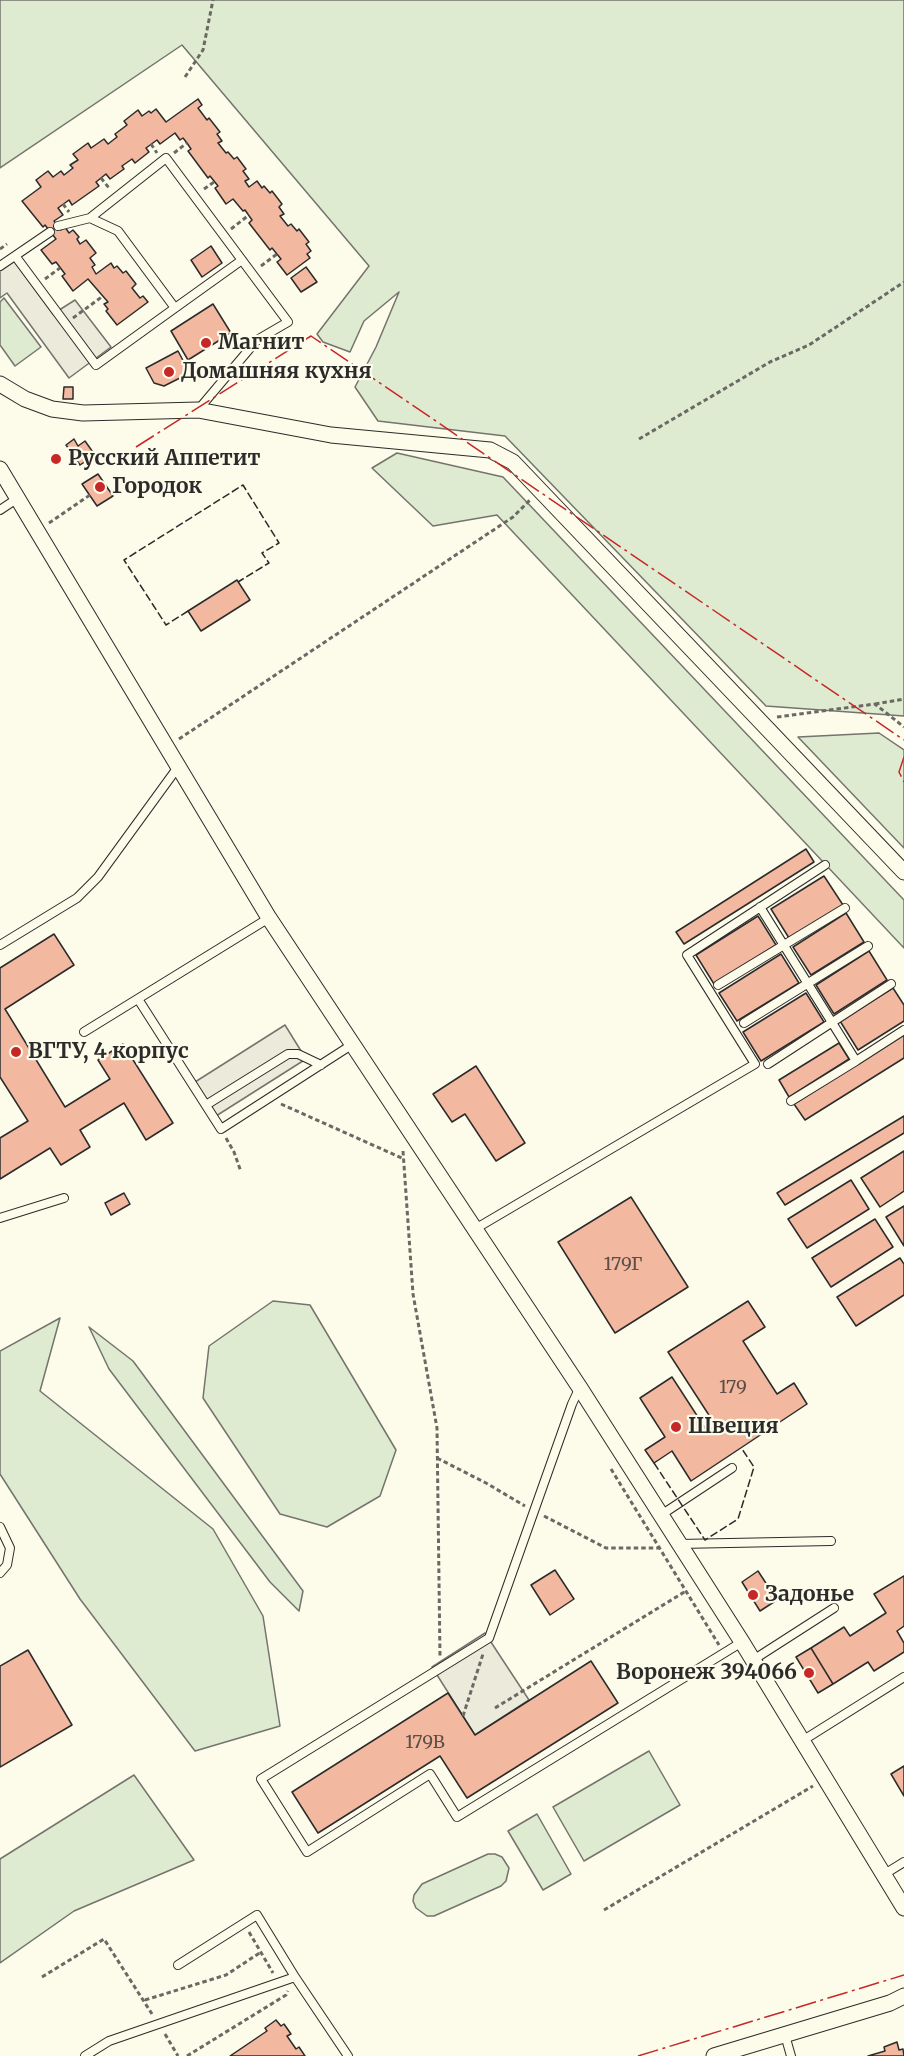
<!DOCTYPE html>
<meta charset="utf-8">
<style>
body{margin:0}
canvas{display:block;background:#fdfbea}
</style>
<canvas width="904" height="2056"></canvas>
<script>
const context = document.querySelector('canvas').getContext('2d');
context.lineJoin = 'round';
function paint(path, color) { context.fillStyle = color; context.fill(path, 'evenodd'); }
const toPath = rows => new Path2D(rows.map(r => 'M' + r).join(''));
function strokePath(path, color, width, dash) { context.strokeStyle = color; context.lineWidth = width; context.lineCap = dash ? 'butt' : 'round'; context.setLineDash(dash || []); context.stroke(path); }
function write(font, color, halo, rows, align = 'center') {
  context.font = font + ' Merriweather,serif'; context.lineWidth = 4.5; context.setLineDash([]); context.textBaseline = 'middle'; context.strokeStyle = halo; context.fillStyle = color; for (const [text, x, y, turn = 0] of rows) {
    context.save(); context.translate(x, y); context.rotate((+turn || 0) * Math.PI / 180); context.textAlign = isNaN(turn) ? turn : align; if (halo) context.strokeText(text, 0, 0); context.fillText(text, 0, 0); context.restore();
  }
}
const green = toPath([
 [0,0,904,0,904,716,766,706,505,436,378,421,355,387,376,347,399,292,364,321,350,352,323,342,317,334,369,266,182,45,0,168,0,0],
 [4,298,41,347,15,366,0,345,0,302,4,298],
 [397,453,503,477,904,900,904,948,497,515,433,526,372,468,397,453],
 [879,733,904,750,904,848,798,737,879,733],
 [273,1301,310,1305,396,1450,380,1496,327,1527,280,1514,203,1398,209,1346,273,1301],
 [60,1318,40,1391,213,1529,263,1616,280,1726,195,1751,80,1599,0,1474,0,1351,60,1318],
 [89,1327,133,1361,303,1591,299,1611,270,1582,109,1369,89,1327],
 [649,1751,680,1805,584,1861,553,1807,649,1751],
 [134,1775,194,1860,74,1911,0,1963,0,1859,134,1775],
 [537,1814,571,1874,543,1890,508,1831,537,1814],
 [488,1854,495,1854,502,1857,509,1868,506,1881,501,1886,434,1916,427,1916,416,1908,413,1901,414,1895,422,1884,488,1854]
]);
const parking = toPath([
 [14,261,53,314,75,300,111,347,69,378,7,293,0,298,0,271,14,261],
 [285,1025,306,1059,216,1116,195,1082,285,1025],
 [485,1633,529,1700,475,1735,432,1667,485,1633]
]);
const building = toPath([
 [198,99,202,105,198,108,207,120,209,118,220,132,217,134,222,141,218,143,226,153,228,152,234,159,237,157,246,169,243,171,249,179,245,181,249,187,257,181,262,188,264,186,270,193,272,191,282,204,279,207,284,214,280,216,288,226,291,224,297,231,299,229,309,242,306,244,311,251,307,254,310,258,287,275,277,262,281,259,272,248,270,250,249,223,252,220,245,210,243,211,233,199,226,204,215,188,218,186,210,176,208,178,188,151,191,149,187,143,183,138,180,140,175,133,160,144,157,140,146,148,149,152,135,163,132,159,122,166,124,169,110,179,106,174,96,182,99,186,72,205,69,200,58,208,63,215,54,221,61,230,65,227,69,233,73,230,79,237,77,239,80,244,86,240,96,253,90,258,95,265,92,267,96,274,111,263,114,268,117,266,123,273,126,271,136,284,132,288,140,298,143,296,148,302,117,325,106,311,108,309,104,304,108,302,88,279,73,291,62,276,65,274,56,262,52,264,41,250,56,239,45,225,43,227,22,201,41,187,36,180,48,171,53,177,61,171,64,175,73,168,70,165,78,160,73,154,88,143,91,148,104,139,108,144,117,137,115,134,127,125,124,121,138,110,142,116,149,111,151,113,156,109,166,122,198,99],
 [211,246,222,263,202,277,191,260,211,246],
 [306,267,317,282,301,292,291,278,306,267],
 [213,304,231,333,188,360,171,331,213,304],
 [178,351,187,368,184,376,164,386,154,383,146,368,178,351],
 [64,387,73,387,73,399,63,399,64,387],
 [74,439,78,446,85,441,95,455,80,465,66,445,74,439],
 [98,474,113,496,97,506,82,484,98,474],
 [237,580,250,600,201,631,188,611,237,580],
 [806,849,814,862,684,944,676,932,806,849],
 [824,876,843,905,789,938,771,909,824,876],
 [846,913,864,942,811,975,793,947,846,913],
 [758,916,776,945,714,984,696,955,758,916],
 [54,934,74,965,5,1009,65,1107,110,1079,98,1060,123,1044,173,1123,146,1140,124,1103,80,1130,90,1147,61,1165,50,1148,0,1179,0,1138,28,1121,0,1077,0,968,54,934],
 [869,951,887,980,834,1014,816,985,869,951],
 [781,954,799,983,737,1021,719,993,781,954],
 [893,988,904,1005,904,1021,858,1050,840,1021,893,988],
 [806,993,824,1022,761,1061,743,1032,806,993],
 [904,1035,904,1058,805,1120,794,1104,904,1035],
 [839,1043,849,1059,789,1097,779,1080,839,1043],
 [476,1066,525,1143,496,1161,465,1114,452,1122,433,1094,476,1066],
 [904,1116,904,1133,785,1205,777,1193,904,1116],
 [904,1151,904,1191,880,1207,861,1178,904,1151],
 [851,1180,869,1209,807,1248,788,1219,851,1180],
 [124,1193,130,1204,111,1215,105,1203,124,1193],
 [631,1197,688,1287,615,1333,558,1242,631,1197],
 [904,1206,904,1246,886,1217,904,1206],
 [875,1219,893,1247,831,1287,812,1258,875,1219],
 [900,1258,904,1264,904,1295,856,1326,837,1297,900,1258],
 [748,1301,765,1327,743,1341,777,1394,794,1383,807,1404,691,1481,672,1451,654,1463,645,1450,665,1437,640,1398,672,1377,707,1431,716,1426,668,1352,748,1301],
 [555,1570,574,1599,550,1615,531,1585,555,1570],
 [758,1571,777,1600,760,1611,742,1582,758,1571],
 [904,1576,904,1626,897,1631,904,1643,904,1652,874,1671,868,1662,833,1684,811,1648,844,1627,850,1636,886,1613,874,1594,904,1576],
 [811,1648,833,1684,818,1693,796,1657,811,1648],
 [28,1650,72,1725,0,1767,0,1666,28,1650],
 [591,1661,618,1703,467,1798,440,1756,318,1833,292,1792,448,1693,475,1735,591,1661],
 [904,1766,904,1796,891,1774,904,1766],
 [276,2020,281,2026,284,2024,291,2034,287,2036,296,2049,299,2047,305,2056,230,2056,267,2031,265,2028,276,2020],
 [897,2042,899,2050,903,2049,904,2056,868,2056,885,2051,884,2047,897,2042]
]);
const path = toPath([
 [185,77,203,50,213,0],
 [151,144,157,153],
 [174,153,187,143],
 [101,178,109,188],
 [204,189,214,182],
 [63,204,69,212],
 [231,229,249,215],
 [0,249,7,244],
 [261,266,277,254],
 [45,279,60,268],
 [73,318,103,296],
 [639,439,770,362,809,345,904,282],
 [49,523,90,495],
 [875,704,904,699],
 [777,717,875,704,904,727],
 [179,739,513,517,530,500],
 [281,1104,404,1159],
 [226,1138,234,1152,241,1172],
 [403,1151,413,1294,437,1428,440,1657],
 [437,1458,486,1483,525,1506],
 [611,1469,719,1645],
 [544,1516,606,1548,662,1548],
 [495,1708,686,1591],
 [463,1716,483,1654],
 [604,1910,813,1786],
 [249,1932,273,1973],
 [42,1977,104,1939,152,2014],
 [145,2000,226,1975,261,1952],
 [165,2034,178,2056],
 [187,2056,286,1995,288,1991]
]);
const lane = toPath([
 [90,218,118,231,175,308,242,260],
 [58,226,90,218,166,158,288,322,257,340,198,410],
 [16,257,96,365,175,308],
 [0,266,50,232],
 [0,510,18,498],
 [760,907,856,1061,791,1101],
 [0,945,77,898,98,877,178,767],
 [718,985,845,908],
 [138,999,221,1129,353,1044],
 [744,1023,868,946],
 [84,1032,269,918],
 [856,1061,904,1030],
 [768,1064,891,984],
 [206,1105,288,1054,298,1054,321,1065],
 [0,1218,64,1198],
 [475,1229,755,1064,687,955,825,865],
 [579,1389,572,1404,489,1638,261,1779,307,1852,430,1774,457,1817,742,1642],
 [661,1515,732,1468],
 [0,1527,10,1548,7,1565,0,1573],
 [679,1544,831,1541],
 [753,1660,834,1608],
 [802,1741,904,1677],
 [883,1875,904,1862],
 [178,1965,257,1915,295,1977],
 [785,2035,791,2056],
 [85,2056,109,2041,295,1977,348,2056]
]);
const street = toPath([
 [0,384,25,399,52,409,83,413,198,410,331,435,490,450,513,462,904,872],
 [0,469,269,918,580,1388,742,1642,904,1908],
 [714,2056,890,2003,904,1996]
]);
const fence = toPath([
 [188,611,166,625,124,560,243,485,279,543,262,553,269,563,238,582],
 [654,1463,705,1540,738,1519,754,1467,742,1449]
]);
const power = toPath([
 [136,447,311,336,904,740],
 [904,757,899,772,904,782],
 [638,2056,904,1975]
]);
const markers = [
 [206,343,6,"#c62828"],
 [169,372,6,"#c62828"],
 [56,459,6,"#c62828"],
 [100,487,6,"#c62828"],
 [16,1052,6,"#c62828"],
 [676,1427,6,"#c62828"],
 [753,1595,6,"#c62828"],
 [809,1673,6,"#c62828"]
];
const numberNames = [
 ["179Г",623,1265],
 ["179",733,1388],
 ["179В",425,1743]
];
const poiNames = [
 ["Магнит",218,343],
 ["Домашняя кухня",181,372],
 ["Русский Аппетит",68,459],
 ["Городок",112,487],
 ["ВГТУ, 4 корпус",28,1052],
 ["Швеция",688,1427],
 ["Задонье",765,1595],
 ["Воронеж 394066",797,1673,"right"]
];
paint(green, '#deebd1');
strokePath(green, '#74746e', 1.5);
paint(parking, '#eceadb');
strokePath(parking, '#74746e', 1.5);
paint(building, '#f2b8a0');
strokePath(building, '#2b2b2b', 1.5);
strokePath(lane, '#2b2b2b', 10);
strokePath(street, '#2b2b2b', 17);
strokePath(path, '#6a6964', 3, [4.5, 3]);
strokePath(lane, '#fdfbea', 8);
strokePath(street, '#fdfbea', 15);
strokePath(fence, '#2b2b2b', 1.5, [8, 3]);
strokePath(power, '#c62828', 1.5, [21, 4.5, 3, 4.5]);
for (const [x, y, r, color] of markers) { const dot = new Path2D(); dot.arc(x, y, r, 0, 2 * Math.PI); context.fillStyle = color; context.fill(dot); strokePath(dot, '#fdfbea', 2); }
write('18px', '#5d4e48', null, numberNames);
write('bold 21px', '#2b2b2b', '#fdfbea', poiNames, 'left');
</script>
